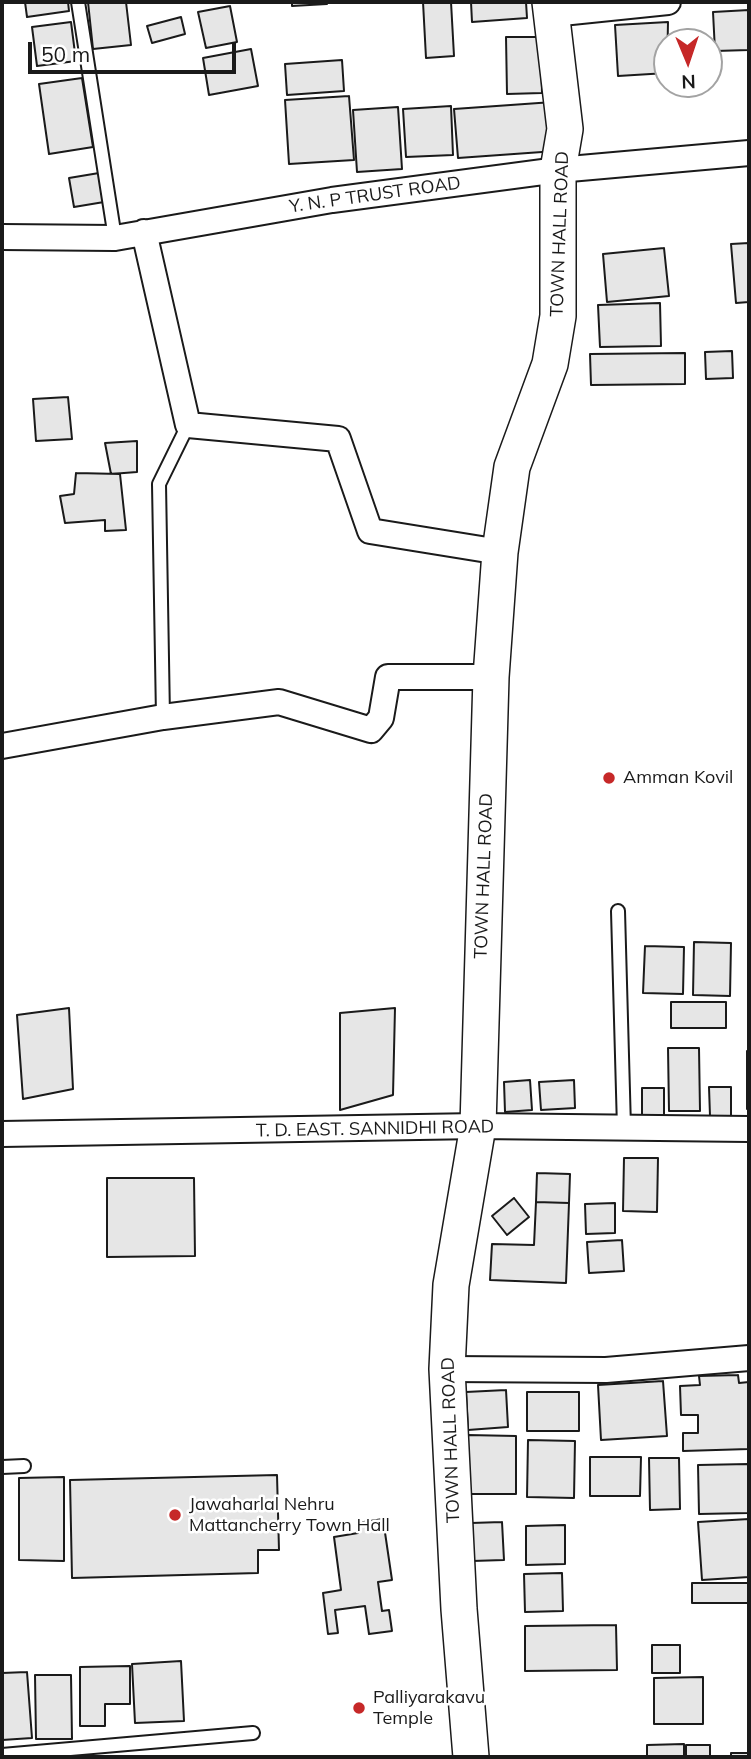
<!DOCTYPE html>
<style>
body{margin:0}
#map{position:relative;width:751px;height:1759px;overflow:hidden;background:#fff;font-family:Mulish,sans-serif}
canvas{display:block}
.frame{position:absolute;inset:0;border:4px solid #1a1a1a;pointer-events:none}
.north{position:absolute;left:653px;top:28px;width:70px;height:70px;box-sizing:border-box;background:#fff;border:2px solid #a3a3a3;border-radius:50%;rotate:178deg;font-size:19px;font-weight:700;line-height:28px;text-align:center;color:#1a1a1a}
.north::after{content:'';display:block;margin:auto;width:24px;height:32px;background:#c62828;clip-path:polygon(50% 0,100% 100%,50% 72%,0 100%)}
.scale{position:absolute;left:28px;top:42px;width:208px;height:32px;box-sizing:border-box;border:4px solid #1a1a1a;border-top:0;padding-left:9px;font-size:21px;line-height:24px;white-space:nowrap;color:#1a1a1a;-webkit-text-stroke:5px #fff;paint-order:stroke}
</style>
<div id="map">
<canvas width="751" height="1759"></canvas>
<div class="frame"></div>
<div class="north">N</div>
<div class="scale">50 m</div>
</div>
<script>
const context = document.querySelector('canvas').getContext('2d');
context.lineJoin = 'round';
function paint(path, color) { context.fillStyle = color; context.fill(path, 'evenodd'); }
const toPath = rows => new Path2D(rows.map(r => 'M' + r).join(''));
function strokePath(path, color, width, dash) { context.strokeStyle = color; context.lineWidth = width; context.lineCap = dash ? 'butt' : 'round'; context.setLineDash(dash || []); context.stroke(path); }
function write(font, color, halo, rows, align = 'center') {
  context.font = font + ' Mulish,sans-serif'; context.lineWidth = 5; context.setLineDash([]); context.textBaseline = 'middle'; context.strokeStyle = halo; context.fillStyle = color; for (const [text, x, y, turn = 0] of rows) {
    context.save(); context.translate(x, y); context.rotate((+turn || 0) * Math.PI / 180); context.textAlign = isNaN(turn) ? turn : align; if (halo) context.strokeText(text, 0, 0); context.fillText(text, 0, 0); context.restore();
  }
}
const building = toPath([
 [25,2,68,2,69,11,27,17,25,2],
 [88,2,126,2,131,45,93,49,88,2],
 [292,2,327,2,327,4,292,6,292,2],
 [423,2,451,2,454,56,426,58,423,2],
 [471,2,526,2,527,18,472,22,471,2],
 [230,6,237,42,206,48,198,12,230,6],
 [749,10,749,50,715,51,713,12,749,10],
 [181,17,185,34,152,43,147,26,181,17],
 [71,22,76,61,37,66,32,27,71,22],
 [668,22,667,73,618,76,615,25,668,22],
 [506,37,541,37,542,93,507,94,506,37],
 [251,49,258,86,209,95,203,58,251,49],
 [342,60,344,91,287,95,285,64,342,60],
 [82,78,93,147,49,154,39,84,82,78],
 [349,96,354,160,289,164,285,100,349,96],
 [553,102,556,151,458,158,454,109,553,102],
 [451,106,453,155,406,157,403,109,451,106],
 [398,107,402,169,357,172,353,110,398,107],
 [99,173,104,202,74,207,69,178,99,173],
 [749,243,749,302,736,303,731,244,749,243],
 [664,248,669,296,607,302,603,254,664,248],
 [660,303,661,346,600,347,598,305,660,303],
 [732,351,733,378,706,379,705,352,732,351],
 [685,353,685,384,591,385,590,354,685,353],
 [68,397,72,439,36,441,33,399,68,397],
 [137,441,137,472,111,474,105,443,137,441],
 [76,473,120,474,126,530,105,531,105,520,65,523,60,496,74,494,76,473],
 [694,942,731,943,730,996,693,995,694,942],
 [645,946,684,947,683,994,643,993,645,946],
 [671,1002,726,1002,726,1028,671,1028,671,1002],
 [69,1008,73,1089,23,1099,17,1015,69,1008],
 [395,1008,393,1095,340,1110,340,1013,395,1008],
 [668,1048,699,1048,700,1111,669,1111,668,1048],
 [747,1051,749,1051,749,1109,747,1109,747,1051],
 [530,1080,532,1110,505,1112,504,1082,530,1080],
 [574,1080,575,1108,541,1110,539,1082,574,1080],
 [709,1087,731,1087,731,1116,710,1116,709,1087],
 [642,1088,664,1088,664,1118,642,1118,642,1088],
 [624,1158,658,1158,657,1212,623,1211,624,1158],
 [537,1173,570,1174,569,1203,536,1202,537,1173],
 [107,1178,194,1178,195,1256,107,1257,107,1178],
 [514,1198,529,1217,507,1235,492,1216,514,1198],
 [536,1202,569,1203,566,1283,490,1280,492,1244,534,1245,536,1202],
 [615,1203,615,1233,586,1234,585,1204,615,1203],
 [622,1240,624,1271,589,1273,587,1242,622,1240],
 [738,1375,739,1383,749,1382,749,1449,683,1451,683,1433,698,1433,698,1415,681,1415,680,1386,700,1385,699,1376,738,1375],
 [663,1381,667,1436,601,1440,598,1385,663,1381],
 [506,1390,508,1427,468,1430,466,1392,506,1390],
 [527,1392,579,1392,579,1431,527,1431,527,1392],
 [467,1435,516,1436,516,1494,466,1494,467,1435],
 [528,1440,575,1441,574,1498,527,1497,528,1440],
 [590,1457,641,1457,640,1496,590,1496,590,1457],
 [649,1458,679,1458,680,1509,650,1510,649,1458],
 [749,1464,749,1513,699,1514,698,1465,749,1464],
 [277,1475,279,1550,258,1550,258,1573,72,1578,70,1480,277,1475],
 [64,1477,64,1561,19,1560,19,1478,64,1477],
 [383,1519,392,1580,378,1582,382,1611,389,1610,392,1631,369,1634,365,1606,335,1610,338,1633,328,1634,323,1593,341,1590,334,1537,358,1533,357,1523,383,1519],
 [749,1519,749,1577,702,1580,698,1522,749,1519],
 [502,1522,504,1560,472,1561,471,1523,502,1522],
 [565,1525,565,1564,526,1565,526,1526,565,1525],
 [562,1573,563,1611,525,1612,524,1574,562,1573],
 [692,1583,749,1583,749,1603,692,1603,692,1583],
 [616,1625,617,1670,525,1671,525,1626,616,1625],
 [652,1645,680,1645,680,1673,652,1673,652,1645],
 [181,1661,184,1721,135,1723,132,1664,181,1661],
 [130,1666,130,1704,105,1704,105,1726,80,1726,80,1667,130,1666],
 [27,1672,32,1738,2,1740,2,1673,27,1672],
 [35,1675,71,1675,72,1739,36,1739,35,1675],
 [703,1677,703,1724,654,1724,654,1678,703,1677],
 [684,1744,684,1757,647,1757,647,1745,684,1744],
 [686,1745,710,1745,710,1757,686,1757,686,1745],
 [731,1753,749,1753,749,1757,731,1757,731,1753]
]);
const lane = toPath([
 [78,2,115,238],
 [163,717,159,484,188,425],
 [618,911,624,1128],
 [2,1467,24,1466],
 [2,1755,253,1733]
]);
const street = toPath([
 [552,14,668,2],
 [144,232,188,425,338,439,370,531,500,552],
 [2,237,115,238,332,200,558,170,749,153],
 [2,746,163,717,279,702,371,730,381,718,388,677,491,677],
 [2,1134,478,1126,749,1129],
 [447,1369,606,1370,749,1358]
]);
const secondary = toPath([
 [471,1757,459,1609,447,1369,451,1285,478,1126,491,677,500,552,512,467,550,364,558,316,558,170,565,129,550,2]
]);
const markers = [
 [609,778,7,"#c62828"],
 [175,1515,7,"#c62828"],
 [359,1708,7,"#c62828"]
];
const streetNames = [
 ["Y. N. P TRUST ROAD",375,195,-8],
 ["TOWN HALL ROAD",560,234,-88],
 ["TOWN HALL ROAD",484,876,-88],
 ["T. D. EAST. SANNIDHI ROAD",375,1129,-1],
 ["TOWN HALL ROAD",451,1440,-92]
];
const poiNames = [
 ["Amman Kovil",623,778],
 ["Jawaharlal Nehru",189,1505],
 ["Mattancherry Town Hall",189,1526],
 ["Palliyarakavu",373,1698],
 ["Temple",373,1719]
];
paint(building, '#e6e6e6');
strokePath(building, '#1a1a1a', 2);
strokePath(lane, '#1a1a1a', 16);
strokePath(street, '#1a1a1a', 28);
strokePath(secondary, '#1a1a1a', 38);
strokePath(lane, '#fff', 12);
strokePath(street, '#fff', 24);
strokePath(secondary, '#fff', 35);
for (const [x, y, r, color] of markers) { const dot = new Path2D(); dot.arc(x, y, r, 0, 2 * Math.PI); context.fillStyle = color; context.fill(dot); strokePath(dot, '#fff', 2.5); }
write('18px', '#1a1a1a', '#fff', streetNames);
write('18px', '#1a1a1a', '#fff', poiNames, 'left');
</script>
